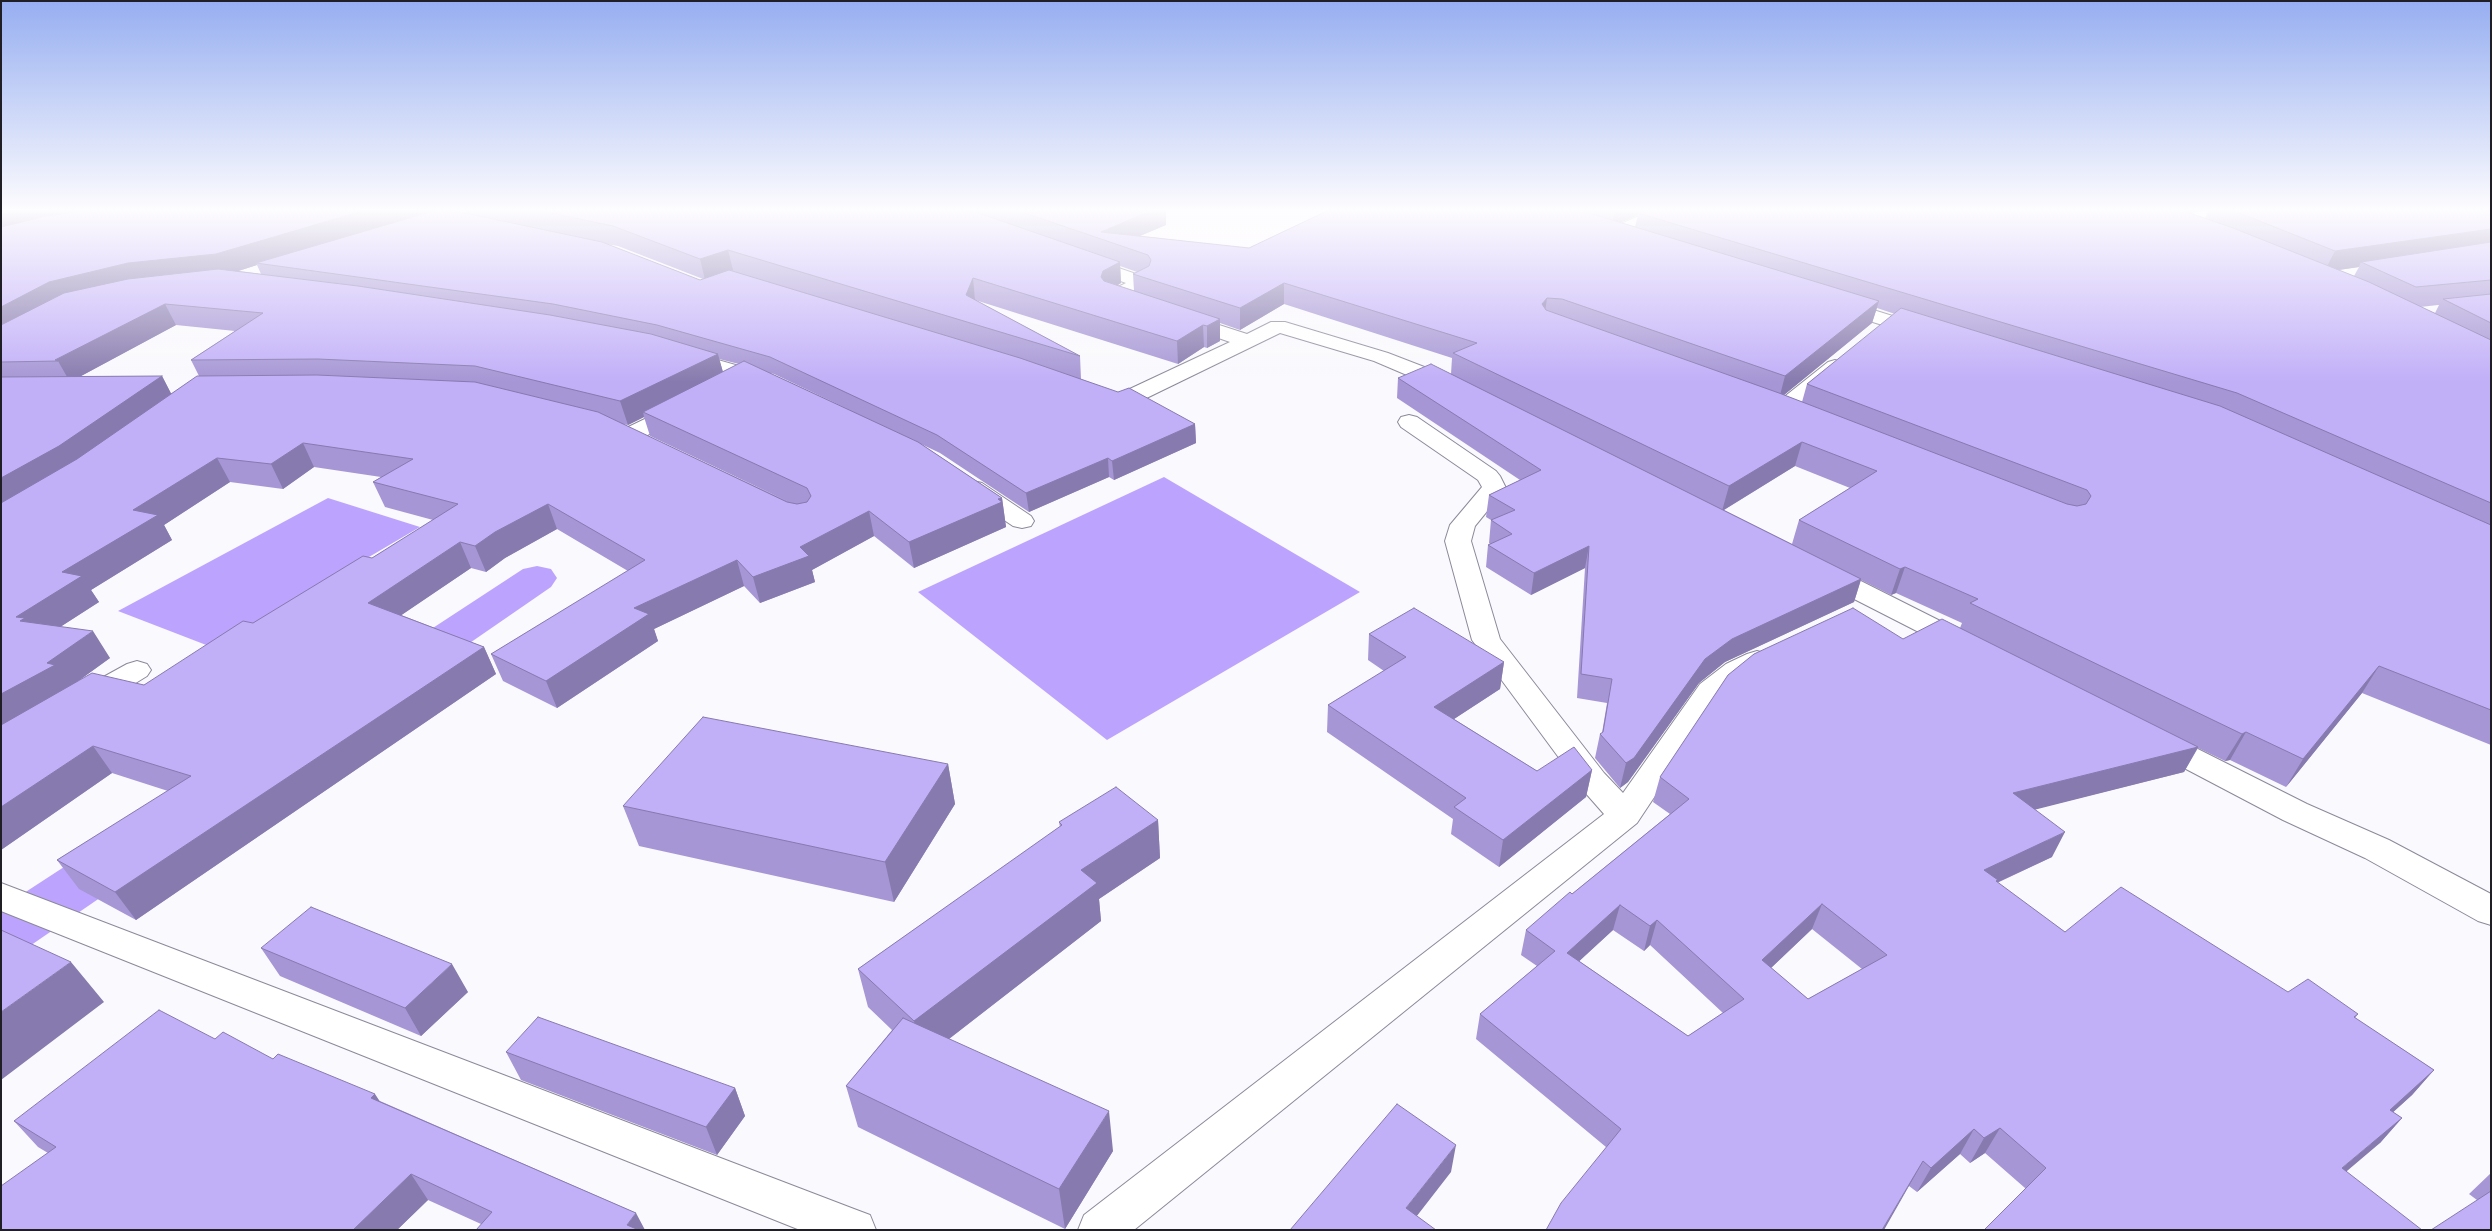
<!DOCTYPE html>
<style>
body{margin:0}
#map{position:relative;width:2492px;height:1231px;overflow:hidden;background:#faf9fd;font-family:Quicksand,sans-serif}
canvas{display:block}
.frame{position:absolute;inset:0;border:2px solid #211f26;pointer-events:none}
</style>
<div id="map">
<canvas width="2492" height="1231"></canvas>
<div class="frame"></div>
</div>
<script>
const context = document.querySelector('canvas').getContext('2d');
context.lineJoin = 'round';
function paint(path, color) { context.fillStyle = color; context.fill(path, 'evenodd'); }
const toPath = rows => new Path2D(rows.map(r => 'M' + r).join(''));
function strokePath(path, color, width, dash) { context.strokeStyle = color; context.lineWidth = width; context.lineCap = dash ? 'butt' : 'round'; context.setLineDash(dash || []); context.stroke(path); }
const water = toPath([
 [1164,477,1360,592,1107,740,918,592],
 [328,498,420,527,214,648,118,611]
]);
const canal = toPath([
 [537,566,551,569,557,578,551,587,419,678,403,682,387,678,381,668,387,658,523,569,537,566],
 [126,834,145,839,152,853,145,867,21,952,1,958,1,908,107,839,126,834]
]);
const minor = toPath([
 [449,209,470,209,453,221,428,229,416,229,413,225,416,221,449,209],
 [1655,209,1678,209,1676,213,1619,238,1607,238,1604,234,1607,230,1655,209],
 [1086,257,1148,278,1150,282,1148,286,1129,296,1139,299,1142,303,1139,307,1132,309,1106,301,1104,297,1106,293,1126,283,1080,266,1077,262,1080,258,1086,257],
 [1838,299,1928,327,1931,331,1928,335,1921,337,1831,309,1828,305,1831,301,1838,299],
 [1185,314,1247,334,1271,322,1285,322,1388,353,1458,380,1461,385,1458,390,1450,391,1442,390,1374,361,1280,333,1128,407,1120,409,1096,401,1093,396,1096,391,1104,390,1119,394,1230,342,1178,324,1175,320,1178,316,1185,314],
 [686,351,771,375,775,379,771,383,764,385,679,361,676,357,679,353,686,351],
 [1835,360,1842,362,1845,366,1842,370,1790,415,1782,417,1774,415,1771,410,1774,405,1828,362,1835,360],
 [680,402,688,404,691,409,688,414,636,441,628,443,620,441,617,436,620,431,680,402],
 [1409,415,1417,417,1496,471,1500,476,1506,488,1475,526,1471,541,1500,639,1604,773,1623,793,1700,684,1726,664,1747,654,1757,651,1767,654,1771,660,1767,666,1746,676,1720,698,1637,823,1134,1230,1078,1230,1084,1215,1604,814,1582,789,1472,640,1445,541,1450,525,1482,487,1478,480,1401,427,1398,422,1401,417,1409,415],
 [973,481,982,483,1031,516,1034,521,1031,526,1022,528,1013,526,964,493,961,488,964,483,973,481],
 [1824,565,1833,567,1972,637,1976,643,1972,649,1962,652,1952,649,1815,579,1811,573,1815,567,1824,565],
 [137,661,147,664,151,670,147,676,100,705,89,708,78,705,74,698,78,691,127,664,137,661],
 [2159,732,2170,735,2307,804,2389,840,2491,894,2491,925,2478,921,2365,858,2283,820,2148,749,2144,742,2148,735,2159,732],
 [1,883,854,1209,870,1215,876,1230,800,1230,1,911,1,883]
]);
const wall = toPath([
 [1,209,467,214,465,209,1166,209,1166,225,1140,236,1249,248,1331,209,2491,209,2491,745,2362,693,2286,787,2230,760,2225,761,2198,748,2184,772,2035,809,2052,857,1997,883,2065,932,2288,992,2358,1014,2355,1018,2434,1070,2412,1095,2393,1112,2402,1118,2380,1143,2025,1188,1985,1153,1970,1163,1960,1154,1917,1192,1909,1186,1606,1147,1476,1039,1480,1014,1537,966,1521,955,1526,930,1572,894,1670,814,1653,802,1660,777,1903,639,1960,628,1962,623,1896,593,1891,595,1861,580,1854,602,1725,662,1699,683,1628,782,1620,788,1595,758,1600,734,1602,733,1607,703,1577,698,1585,568,1531,595,1486,567,1488,545,1490,544,1489,543,1491,520,1486,517,1489,495,1520,480,1397,398,1398,378,1451,374,1452,358,1284,304,1240,330,1220,323,1220,341,1207,348,1204,347,1178,364,975,300,1080,356,1081,379,1195,424,1196,443,1114,480,1109,477,1029,512,940,453,921,444,1002,498,1006,527,914,568,874,536,812,570,815,582,760,603,744,586,654,629,658,641,557,708,503,681,491,654,628,571,557,529,505,558,486,572,471,568,401,615,484,647,496,674,136,920,79,889,57,860,168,791,112,773,1,850],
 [2209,210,2205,218,2190,213],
 [1638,215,1635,227,1620,223],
 [606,244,618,246,703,279,700,280],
 [257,265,261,274,238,271],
 [1120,266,1137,272,1133,274,1134,291,1117,286,1121,283],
 [2359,267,2354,276,2339,270],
 [2438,305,2439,305,2435,313,2420,307],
 [1877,308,1895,314,1807,384,1802,402,1784,395,1872,323],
 [176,325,235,331,191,360,199,376,171,394,162,376,81,376],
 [719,359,739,364,723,372],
 [770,373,774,374,852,411],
 [644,417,650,436,789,502,622,424,628,425],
 [1795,466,1850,488,1799,520,1792,544,1724,510],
 [314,467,381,477,373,482,385,507,433,520,372,558,253,623,144,685,78,681,110,658,60,627,99,602,91,590,172,540,164,525,230,482,283,489],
 [1812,929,1862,969,1808,999,1771,968],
 [1613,930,1644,951,1650,945,1723,1013,1688,1036,1579,961],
 [1369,634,1504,662,1500,689,1454,719,1537,771,1592,770,1586,797,1499,867,1451,834,1453,819,1327,732,1328,705,1384,671,1368,660],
 [948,764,955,804,894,902,639,846,623,806],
 [1158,820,1160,858,1099,899,1101,921,949,1039,1113,1151,1065,1229,858,1127,846,1086,892,1030,868,1007,858,969,1060,827,1059,822],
 [261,948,468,992,421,1036,280,976],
 [215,1039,273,1059,380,1101,636,1213,481,1224,428,1200,397,1230,1,1230,48,1153,38,1147,14,1121],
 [506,1052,735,1088,745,1116,717,1155,521,1080],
 [2491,1173,2491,1230,2477,1200,2469,1194]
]);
const shadedWall = toPath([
 [19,209,147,209,1,237,1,214],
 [369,209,442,209,256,263,257,265,226,275,1,336,1,307,49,282,128,263],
 [1155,209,1166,209,1166,225,1118,245,1101,232],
 [1615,209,1650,209,1638,213,1638,215,1612,226],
 [2179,209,2209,209,2176,216],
 [2491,229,2491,248,2361,262,2359,267,2324,272,2335,251],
 [728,250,733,270,705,280,700,259],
 [1120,262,1121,283,1104,292,1101,277,1103,271],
 [973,278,975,300,966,295],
 [1284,283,1284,304,1240,330,1240,308],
 [1547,298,1544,320,1542,304],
 [1879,301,1872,323,1779,399,1785,376],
 [165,304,176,325,70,382,58,361,55,360],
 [1220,319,1220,341,1207,348,1207,326],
 [1203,325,1204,347,1178,364,1177,341],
 [718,354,724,376,643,412,644,417,628,425,620,401],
 [162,376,174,399,1,512,1,478],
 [1195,424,1196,443,1114,480,1112,461],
 [1802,442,1795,466,1722,511,1729,486],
 [303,443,314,467,283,489,271,464],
 [217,458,230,482,164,525,172,540,91,590,99,602,40,640,16,617,62,572,133,510],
 [1108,458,1109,477,1029,512,1026,493],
 [1002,498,1006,527,914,568,909,542],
 [548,504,557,529,505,558,486,572,475,546,495,532],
 [869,511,874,536,812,570,815,582,760,603,753,577,800,547],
 [460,542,471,568,381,629,368,603],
 [1589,546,1585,568,1531,595,1534,573],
 [737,560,744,586,654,629,658,641,557,708,546,681,634,608],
 [1905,567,1896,593,1891,595,1900,569],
 [1861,579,1854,602,1725,662,1699,683,1628,782,1620,788,1626,763,1705,659,1732,639],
 [93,631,110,658,70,687,1,733,1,694],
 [484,647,496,674,136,920,115,892],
 [1504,662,1500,689,1431,734,1434,707],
 [2379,666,2362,693,2286,787,2303,759],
 [2246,732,2230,760,2225,761,2242,734],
 [93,746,112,773,1,850,1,807],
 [2198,747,2184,772,2002,818,2013,793],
 [948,764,955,804,894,902,885,862],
 [1592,770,1586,797,1499,867,1503,840],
 [1158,820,1160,858,1099,899,1101,921,923,1059,914,1021,1081,870],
 [2065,832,2052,857,1996,883,1984,870],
 [1822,904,1812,929,1753,985,1762,960],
 [1620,905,1613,930,1561,978,1567,953],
 [1657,920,1650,945,1644,951,1650,926],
 [71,962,104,1002,1,1080,1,1012],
 [452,964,468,992,421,1036,405,1008],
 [2434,1070,2412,1095,2368,1135,2390,1110],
 [735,1088,745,1116,717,1155,706,1127],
 [375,1094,392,1120,371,1098],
 [1109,1111,1113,1151,1065,1229,1059,1189],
 [2402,1118,2380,1143,2321,1193,2342,1168],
 [2000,1128,1985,1153,1970,1163,1984,1138],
 [1974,1129,1960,1154,1917,1192,1931,1168],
 [1456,1145,1451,1172,1406,1230,1406,1208],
 [1923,1161,1909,1186,1884,1230,1882,1230],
 [411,1174,428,1200,397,1230,353,1230],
 [636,1213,645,1230,630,1230,627,1225]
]);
const building = toPath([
 [1,209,19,209,1,214,1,209],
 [97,209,369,209,216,254,128,263,49,282,1,307,1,227,46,216,97,209],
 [440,209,446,209,602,242,700,280,729,270,1020,358,1118,392,1129,388,1195,424,1112,461,1108,458,1026,493,937,435,770,357,657,325,553,304,256,263,440,209],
 [531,209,967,209,1120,262,1103,271,1101,277,1104,281,1220,319,1207,326,1203,325,1177,341,973,278,966,295,1080,356,728,250,700,259,613,226,531,209],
 [1013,209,1155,209,1101,232,1249,248,1331,209,1576,209,1879,301,1785,376,1562,299,1547,298,1542,304,1546,310,1779,393,2067,504,2077,506,2086,504,2091,496,2087,490,1807,384,1901,308,2220,406,2491,525,2491,710,2379,666,2303,759,2246,732,2242,734,1970,603,1978,599,1905,567,1900,569,1799,520,1877,471,1802,442,1729,486,1453,353,1477,343,1284,283,1240,308,1133,274,1149,266,1151,260,1148,255,1013,209],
 [1647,209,2178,209,2233,228,2369,282,2491,340,2491,503,2237,393,1638,213,1647,209],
 [2225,209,2491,209,2491,229,2335,251,2247,216,2225,209],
 [2491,242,2491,280,2416,287,2361,262,2491,242],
 [218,269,358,286,550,315,651,334,718,354,620,401,475,366,318,359,191,360,263,313,165,304,55,360,58,361,1,362,1,325,64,293,128,279,218,269],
 [2491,294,2491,323,2443,299,2491,294],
 [744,361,918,442,1002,498,998,499,1002,502,909,542,869,511,800,547,809,556,753,577,737,560,634,608,649,614,546,681,491,654,645,560,548,504,495,532,475,546,460,542,368,603,484,647,115,892,57,860,191,776,93,746,1,807,1,725,92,673,144,685,243,621,253,623,363,556,372,558,458,504,373,482,413,459,303,443,271,464,217,458,133,510,158,515,62,572,82,576,16,617,25,618,20,621,93,631,47,663,55,665,1,694,1,503,77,459,197,376,317,375,475,382,598,412,787,502,797,504,807,502,811,496,807,488,643,412,744,361],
 [1431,364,1861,579,1732,639,1705,659,1634,758,1626,763,1600,734,1603,732,1612,679,1581,674,1589,546,1534,573,1488,545,1512,534,1491,520,1515,510,1489,495,1541,470,1398,378,1431,364],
 [162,376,59,446,1,478,1,377,162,376],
 [1414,608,1504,662,1434,707,1537,771,1574,747,1592,770,1503,840,1454,807,1466,798,1328,705,1406,657,1369,634,1414,608],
 [1853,608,1903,639,1942,619,2198,747,2013,793,2065,832,1984,870,1998,880,1996,881,2065,932,2121,887,2288,992,2308,979,2358,1014,2354,1017,2434,1070,2390,1110,2402,1118,2342,1168,2422,1230,1984,1230,2046,1168,2000,1128,1984,1138,1974,1129,1931,1168,1923,1161,1882,1230,1546,1230,1561,1203,1621,1129,1480,1014,1555,951,1526,930,1570,892,1572,894,1689,799,1660,777,1728,675,1754,654,1853,608],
 [1822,904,1887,955,1808,999,1762,960,1822,904],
 [1620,905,1650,926,1657,920,1744,999,1688,1036,1567,953,1620,905],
 [703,717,948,764,885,862,623,806,703,717],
 [1116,787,1158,820,1081,870,1097,883,914,1021,858,969,1062,825,1059,822,1116,787],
 [311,907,452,964,405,1008,261,948,311,907],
 [1,930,71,962,1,1012,1,930],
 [159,1010,215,1039,223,1032,273,1059,278,1054,375,1094,371,1098,636,1213,627,1225,639,1230,476,1230,492,1212,411,1174,353,1230,1,1230,1,1186,56,1147,14,1121,159,1010],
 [538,1017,735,1088,706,1127,506,1052,538,1017],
 [903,1018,1109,1111,1059,1189,846,1086,903,1018],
 [1397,1104,1456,1145,1406,1208,1436,1230,1290,1230,1397,1104],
 [2491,1191,2491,1230,2431,1230,2491,1191]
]);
paint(water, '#bca4fe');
paint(canal, '#bca4fe');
strokePath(minor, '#8c899a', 2);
paint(minor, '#fff');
paint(wall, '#a696d5');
paint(shadedWall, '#877aae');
paint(building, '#c1aff8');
strokePath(building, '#877aae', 1);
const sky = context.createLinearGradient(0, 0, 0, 382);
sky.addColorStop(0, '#96aef1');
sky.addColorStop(0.55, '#fdfcfe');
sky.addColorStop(1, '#fdfcfe00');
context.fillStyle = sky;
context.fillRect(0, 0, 2492, 382);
</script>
